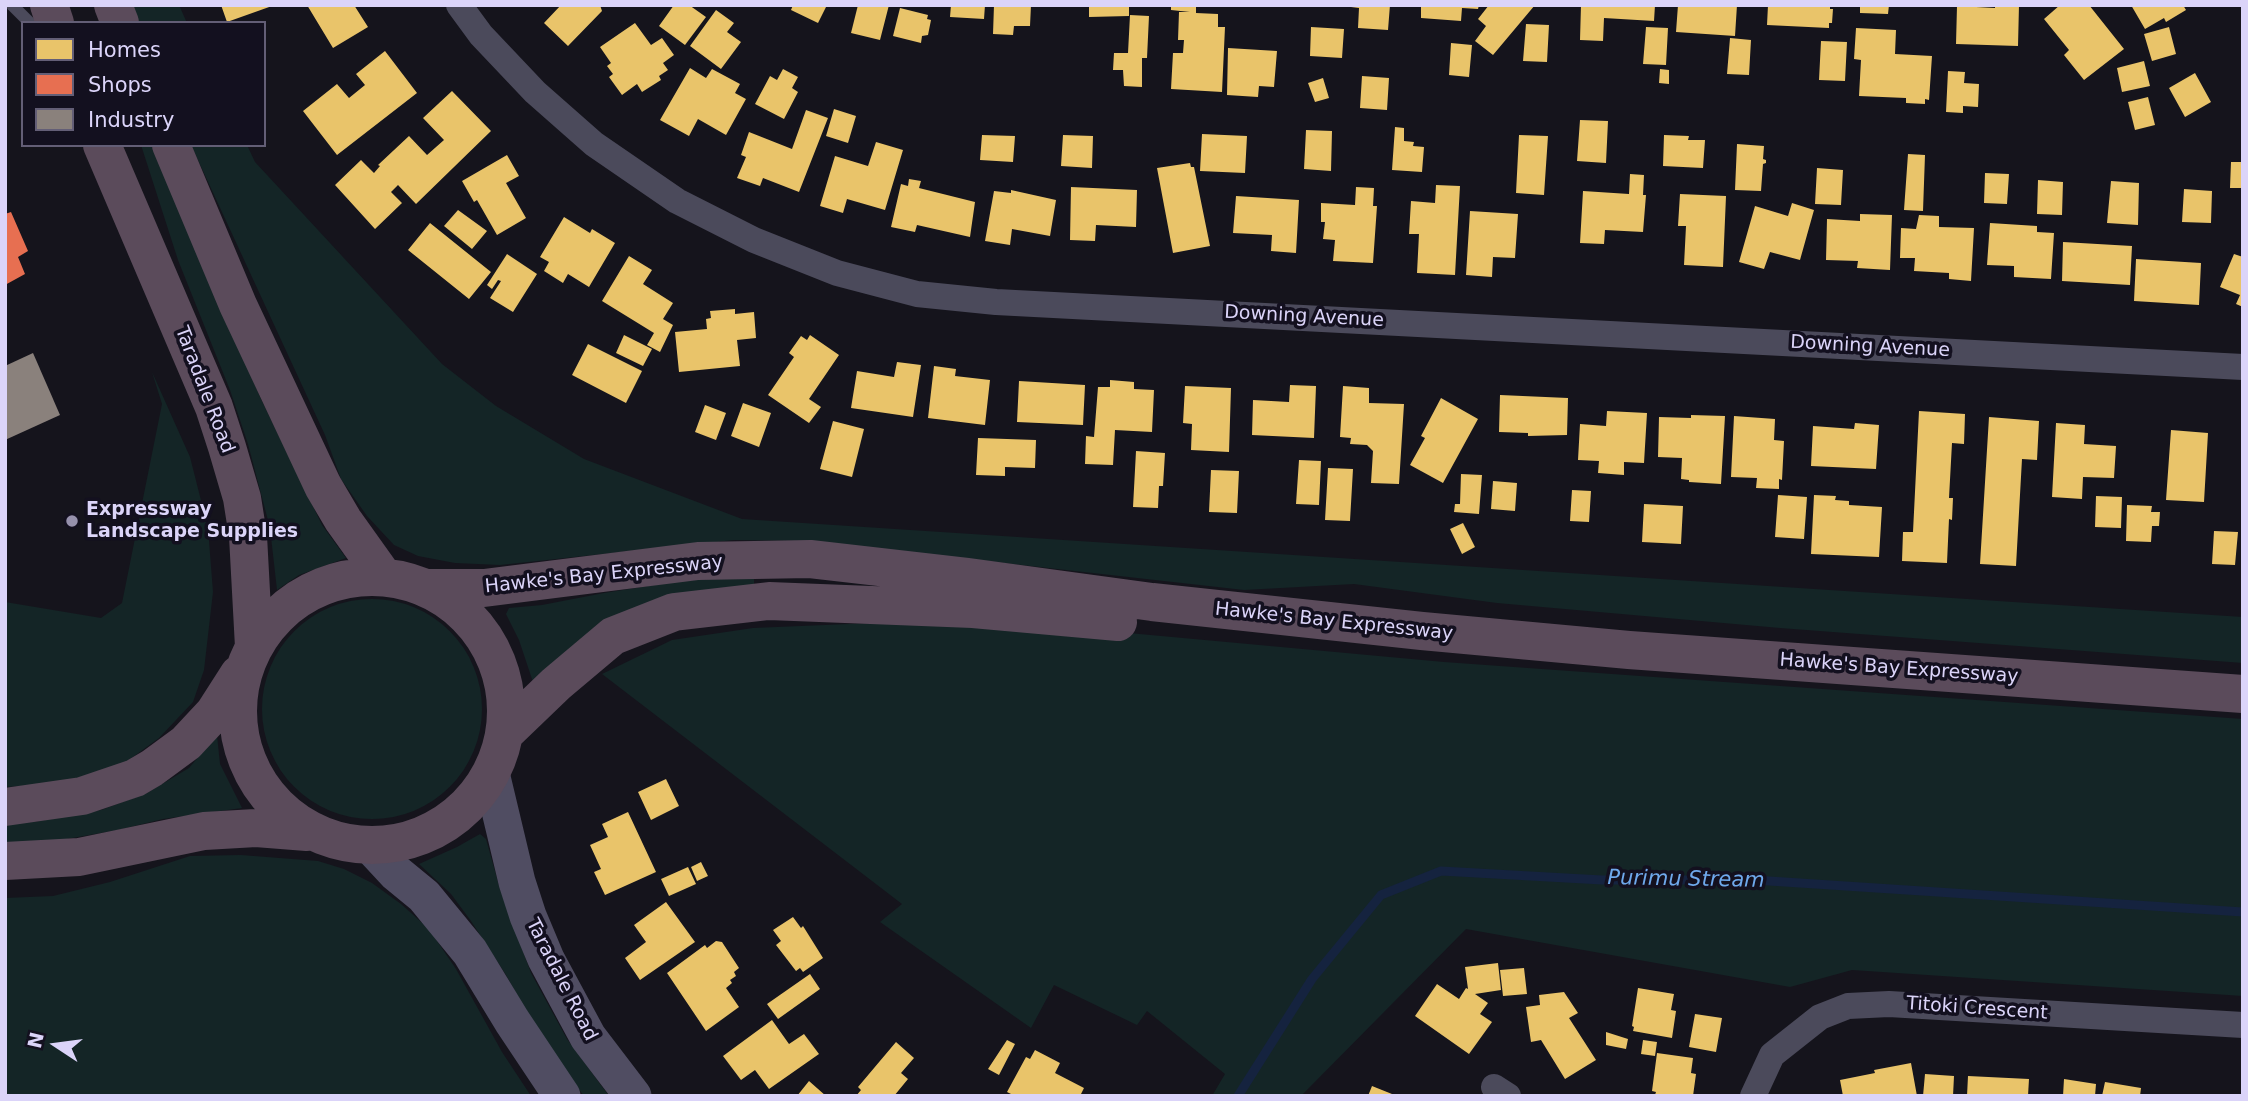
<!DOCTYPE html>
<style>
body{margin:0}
#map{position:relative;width:2248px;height:1101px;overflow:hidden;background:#15141c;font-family:"DejaVu Sans",sans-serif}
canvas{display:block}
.frame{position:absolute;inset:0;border:7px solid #dbd4f9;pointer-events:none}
.legend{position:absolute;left:21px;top:21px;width:245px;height:126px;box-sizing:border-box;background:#13101f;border:2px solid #635e76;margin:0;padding:9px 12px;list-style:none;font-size:21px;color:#dbd4f9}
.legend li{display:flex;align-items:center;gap:14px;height:35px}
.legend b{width:35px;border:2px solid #635e76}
.north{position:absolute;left:21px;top:1010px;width:70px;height:70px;-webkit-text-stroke:5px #13101f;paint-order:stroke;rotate:283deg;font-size:19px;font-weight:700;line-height:28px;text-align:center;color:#dbd4f9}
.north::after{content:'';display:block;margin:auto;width:24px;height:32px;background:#dbd4f9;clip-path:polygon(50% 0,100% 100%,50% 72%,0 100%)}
</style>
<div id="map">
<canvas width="2248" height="1101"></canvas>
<div class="frame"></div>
<ul class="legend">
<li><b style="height:19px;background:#e9c46a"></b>Homes</li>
<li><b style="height:19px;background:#e76f51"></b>Shops</li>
<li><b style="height:19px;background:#8a817c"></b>Industry</li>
</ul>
<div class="north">N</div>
</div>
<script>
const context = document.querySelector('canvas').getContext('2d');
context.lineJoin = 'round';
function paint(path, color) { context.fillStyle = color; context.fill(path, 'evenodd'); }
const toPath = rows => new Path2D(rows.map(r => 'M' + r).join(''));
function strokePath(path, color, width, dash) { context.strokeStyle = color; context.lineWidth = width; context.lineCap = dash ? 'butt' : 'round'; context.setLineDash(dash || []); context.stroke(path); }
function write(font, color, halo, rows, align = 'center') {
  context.font = font + ' "DejaVu Sans",sans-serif'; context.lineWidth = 7; context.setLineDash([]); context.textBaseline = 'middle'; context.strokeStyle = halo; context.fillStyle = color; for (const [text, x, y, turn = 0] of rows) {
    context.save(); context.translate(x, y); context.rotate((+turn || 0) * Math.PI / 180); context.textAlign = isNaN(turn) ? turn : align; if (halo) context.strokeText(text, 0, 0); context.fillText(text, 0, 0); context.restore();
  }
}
const green = toPath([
 [126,5,179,5,187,23,134,23],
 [141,145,152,145,261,399,322,525,346,558,299,575,277,590,270,528,248,444,230,390,178,260],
 [191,145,247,145,255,162,442,364,496,406,584,459,742,519,2243,617,2243,663,1780,628,1497,603,1354,584,1244,590,808,541,734,540,500,565,455,563,418,556,394,545,367,516,341,479,325,435],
 [152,372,190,457,208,528,213,592,204,670,193,702,159,738,122,765,88,782,5,787,5,602,101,618,122,603,162,404],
 [754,576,754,586,533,682,519,640,506,614,509,608,542,605,604,593,680,581],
 '262 709a110 110 0 1 1 220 0a110 110 0 1 1-220 0Z',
 [873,623,1096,630,1444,662,2243,719,2243,996,1852,970,1790,987,1466,929,1301,1096,1212,1096,1225,1074,1147,1011,1137,1025,1054,985,1031,1028,880,922,902,904,602,674,672,640,753,628],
 [217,735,220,764,242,808,163,819,118,830,55,841,5,843,5,823,34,822,101,810,147,793,189,768],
 [480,834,486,839,500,889,531,973,567,1039,609,1096,584,1096,545,1045,506,975,471,921,451,894,419,864,457,847],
 [241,855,318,861,344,869,372,883,401,904,429,929,456,969,502,1052,531,1096,5,1096,5,898,53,896,110,882,190,856]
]);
const homes = toPath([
 [221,5,272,5,272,6,227,22],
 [307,5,354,5,368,27,333,48],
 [561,5,600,5,602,11,568,46,544,23],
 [674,5,689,5,706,17,685,45,659,26],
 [793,5,827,5,818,23,791,10],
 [858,5,889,5,880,40,851,33],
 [951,5,985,5,984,19,950,17],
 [994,5,1031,5,1030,26,1014,26,1013,35,993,34],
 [1089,5,1129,5,1129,16,1089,17],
 [1171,5,1196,5,1196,13,1218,14,1218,27,1225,27,1222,92,1171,89,1173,53,1183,53,1184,40,1178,40,1179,12,1190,12,1171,10],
 [1351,5,1390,5,1388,30,1358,28,1359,8,1351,7],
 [1421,5,1479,5,1478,9,1462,8,1461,21,1421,18],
 [1489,5,1535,5,1493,55,1475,41,1486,26,1478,19],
 [1581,5,1655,5,1654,21,1604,18,1603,41,1580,40],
 [1678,5,1737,5,1735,36,1676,32],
 [1768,5,1830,5,1830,9,1833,9,1832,23,1829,23,1829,28,1767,25],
 [1860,5,1889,5,1888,14,1860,13],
 [1995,5,2019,5,2018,46,1956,44,1957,6,1995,8],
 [2060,5,2089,5,2124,49,2084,80,2064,55,2069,50,2044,19],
 [2131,5,2183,5,2186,10,2166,22,2164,18,2145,29],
 [900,8,928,15,927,19,931,20,928,35,922,36,921,43,893,36],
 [716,10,734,23,727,32,741,42,721,69,690,46],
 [1130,15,1149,16,1147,58,1142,58,1142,87,1124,86,1123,70,1113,70,1114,53,1128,53],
 [635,23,651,45,662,38,674,55,663,63,668,70,659,76,661,80,642,92,637,84,622,95,609,77,613,74,607,66,611,63,600,47],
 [1526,24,1549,25,1547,62,1523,61],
 [1311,27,1344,29,1342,58,1310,56],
 [1646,27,1668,28,1666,65,1643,64],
 [2169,27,2176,54,2152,61,2144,34],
 [1856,28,1896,30,1895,54,1932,56,1929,100,1925,99,1925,104,1906,103,1906,98,1859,96,1861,60,1854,59],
 [1730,38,1751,40,1749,75,1727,74],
 [1821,41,1847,42,1845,81,1819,80],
 [1451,43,1472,45,1469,77,1449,75],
 [1228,48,1277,51,1274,87,1259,86,1258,97,1227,95],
 [385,51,417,93,337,155,303,111,337,84,349,98,365,85,356,74],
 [2144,61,2150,86,2122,92,2117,68],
 [690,68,706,78,712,69,740,84,735,93,746,99,726,135,698,119,689,136,660,120],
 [783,69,798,77,792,88,798,92,784,119,755,104,770,76,777,80],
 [1660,69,1669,70,1669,84,1659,83],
 [1948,71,1965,72,1964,83,1979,84,1978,107,1963,106,1963,113,1946,112],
 [2195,73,2211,102,2185,117,2169,88],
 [1362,76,1389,78,1387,110,1360,108],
 [1323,78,1329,98,1315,102,1308,83],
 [452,91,491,131,416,204,398,185,391,192,402,203,375,229,335,185,361,160,374,173,380,166,378,165,409,136,427,155,444,140,423,118],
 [2148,97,2155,125,2135,130,2128,102],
 [834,109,856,116,848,143,826,136],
 [806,110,828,118,799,192,763,178,760,186,737,178,746,157,741,155,749,132,792,149],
 [1580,120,1608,121,1606,163,1577,161],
 [1395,127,1404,128,1404,141,1414,142,1413,146,1424,147,1422,172,1392,170],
 [1306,130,1332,131,1331,171,1304,169],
 [1202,134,1247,136,1245,173,1200,171],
 [982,135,1015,136,1013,162,980,160],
 [1063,135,1093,136,1092,168,1061,166],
 [1519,135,1548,136,1544,195,1516,193],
 [1664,135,1689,136,1688,140,1705,140,1703,168,1663,166],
 [876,142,903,150,885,210,847,199,843,213,820,206,835,156,868,166],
 [1737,144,1764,146,1763,159,1766,160,1766,163,1763,164,1761,191,1735,190],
 [1908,154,1925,155,1923,211,1904,210],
 [507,155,519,176,506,183,526,218,497,235,477,200,474,202,462,181],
 [2231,162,2243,162,2243,188,2230,188],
 [1190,163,1191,167,1194,167,1210,246,1173,253,1157,168],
 [1817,168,1843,170,1841,205,1815,204],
 [1985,173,2009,174,2007,204,1984,203],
 [1630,174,1644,175,1643,195,1646,195,1643,232,1605,230,1604,244,1580,243,1583,191,1629,194],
 [909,179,921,181,919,188,975,202,970,237,917,225,915,232,891,227,901,184,908,186],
 [2038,180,2063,182,2062,215,2037,214],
 [2111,181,2139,183,2138,225,2107,223],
 [1436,185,1460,186,1455,275,1417,273,1419,234,1409,234,1411,201,1435,203],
 [1071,187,1137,190,1136,227,1096,225,1095,241,1070,240],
 [1356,187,1374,188,1373,206,1377,206,1373,263,1333,261,1335,240,1323,239,1325,222,1321,222,1321,203,1355,205],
 [2184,189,2212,191,2211,223,2182,222],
 [1011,190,1056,200,1050,236,1012,229,1010,245,985,241,994,191,1011,193],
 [1680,194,1726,196,1723,267,1684,265,1686,226,1678,226],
 [1236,196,1299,200,1296,253,1271,251,1272,235,1233,233],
 [1792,203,1814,210,1800,260,1770,252,1764,269,1739,262,1755,206,1788,216],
 [458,210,487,231,472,249,444,226],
 [1470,211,1518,214,1515,258,1493,257,1492,277,1466,275],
 [1860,214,1892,215,1890,270,1857,268,1858,261,1826,260,1827,219,1860,221],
 [1919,215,1939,216,1939,227,1974,228,1971,281,1949,279,1949,273,1914,271,1915,258,1900,258,1901,228,1916,229],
 [564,217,590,233,592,229,615,243,589,287,568,274,563,283,544,271,549,262,540,257],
 [430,223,491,272,469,299,408,250],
 [1990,223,2037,226,2037,232,2054,233,2051,279,2014,277,2014,266,1987,265],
 [2063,242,2132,246,2130,285,2062,281],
 [507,254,537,274,513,312,490,298,501,281,498,280,492,289,487,285],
 [2234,254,2243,257,2243,307,2236,304,2240,295,2220,287],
 [629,256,652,270,643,284,673,303,663,319,673,325,660,352,647,345,654,333,602,301],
 [2136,259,2201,263,2199,305,2134,301],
 [735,309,735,314,754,312,756,338,737,340,740,366,679,372,675,332,707,329,706,319,711,318,710,311],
 [624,335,652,349,643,366,616,353],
 [810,335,839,355,809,399,821,407,809,423,768,395,794,357,789,353,801,336,807,340],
 [588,344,642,371,626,403,572,375],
 [897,362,921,365,913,417,851,408,857,371,894,377],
 [934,366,956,369,955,376,990,380,985,425,928,418],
 [1110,380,1134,382,1134,389,1154,390,1152,432,1115,430,1113,465,1085,464,1086,436,1094,437,1098,387,1110,387],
 [1019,381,1085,385,1083,425,1017,422],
 [1290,385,1316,386,1314,438,1252,435,1253,400,1289,402],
 [1185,386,1231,388,1229,452,1191,450,1192,424,1183,423],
 [1343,386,1369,388,1369,403,1404,404,1399,484,1371,483,1373,451,1367,445,1350,444,1351,438,1340,437],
 [1500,395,1568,398,1567,435,1528,436,1528,433,1499,432],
 [1441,398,1478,419,1443,483,1410,465,1425,438,1421,436],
 [743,403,771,413,759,447,731,436],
 [705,405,726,413,716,440,695,432],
 [1607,411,1647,413,1644,463,1624,462,1624,475,1598,473,1599,461,1578,460,1580,424,1606,426],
 [1919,411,1965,414,1964,444,1952,443,1949,498,1953,498,1952,520,1949,519,1947,563,1902,561,1903,532,1913,532],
 [1691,415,1725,416,1721,484,1689,482,1689,480,1681,479,1682,458,1658,457,1659,417,1691,418],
 [1734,416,1775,419,1774,440,1784,441,1782,480,1779,479,1779,489,1756,488,1757,478,1731,477],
 [1989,417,2039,421,2037,460,2022,459,2016,566,1980,564],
 [833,421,864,429,852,477,820,469],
 [1855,423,1879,425,1876,469,1811,466,1813,426,1854,429],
 [2056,423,2085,425,2084,444,2116,446,2114,478,2083,477,2082,499,2052,497],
 [2171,430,2208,433,2204,502,2166,500],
 [978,438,1036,440,1035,468,1005,467,1005,476,976,475],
 [1136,451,1165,453,1163,486,1159,486,1158,508,1133,507],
 [1299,460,1321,461,1319,505,1296,504],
 [1328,468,1353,469,1350,521,1325,520],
 [1211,470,1239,471,1237,513,1209,512],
 [1461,474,1482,475,1479,514,1454,512,1455,504,1460,504],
 [1493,481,1517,483,1515,511,1491,509],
 [1572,490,1591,491,1589,522,1570,521],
 [1778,495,1807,497,1804,539,1775,537],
 [1814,495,1836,496,1835,500,1849,501,1849,505,1882,507,1879,557,1811,554],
 [2096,496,2122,497,2121,528,2095,527],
 [1644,504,1683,506,1681,544,1642,542],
 [2127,505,2152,506,2151,512,2160,512,2159,526,2152,526,2151,542,2126,541],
 [1463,523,1475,547,1462,554,1450,529],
 [2214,531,2238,532,2235,565,2212,564],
 [666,779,679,806,651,820,638,792],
 [628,812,656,872,605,895,594,872,601,869,590,845,608,837,602,824],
 [701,862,708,876,697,881,691,867],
 [688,867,696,884,669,896,661,879],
 [666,902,695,942,640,980,625,958,646,942,634,925],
 [793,917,801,928,803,926,823,958,803,972,800,968,796,971,776,945,781,941,773,930],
 [716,941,722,942,739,968,734,972,736,976,730,980,732,983,726,988,739,1007,706,1031,667,973,705,945,707,948],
 [1498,963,1501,990,1475,994,1488,1003,1480,1014,1492,1022,1469,1054,1415,1016,1437,984,1459,999,1466,988,1468,989,1465,967],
 [1524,968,1527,994,1503,996,1500,970],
 [810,974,820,989,778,1019,767,1004],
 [1638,988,1674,994,1671,1010,1676,1011,1672,1038,1633,1031,1634,1027,1632,1026],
 [1564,992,1578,1013,1569,1018,1596,1060,1565,1079,1541,1040,1531,1042,1526,1007,1540,1005,1539,995],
 [1695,1014,1722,1018,1716,1052,1689,1047],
 [772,1020,789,1044,804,1034,819,1054,769,1089,755,1070,741,1080,723,1056],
 [1606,1032,1628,1039,1626,1049,1606,1045],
 [1007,1040,1015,1044,999,1075,988,1069],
 [1643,1040,1657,1042,1655,1056,1641,1054],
 [896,1042,914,1058,901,1073,908,1079,894,1096,856,1096,861,1090,858,1087],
 [1035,1050,1060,1063,1055,1073,1084,1088,1080,1096,1015,1096,1007,1092,1026,1057,1030,1059],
 [1657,1053,1693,1058,1691,1073,1696,1074,1693,1096,1658,1096,1655,1095,1656,1092,1652,1091],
 [1911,1063,1917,1096,1843,1096,1840,1080,1875,1073,1874,1070],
 [1925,1074,1954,1076,1953,1096,1923,1096],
 [1968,1076,2029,1079,2028,1096,1967,1096],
 [2064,1079,2096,1084,2095,1096,2063,1096],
 [809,1081,826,1096,797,1096],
 [2105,1082,2141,1088,2140,1096,2102,1096],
 [1372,1086,1397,1096,1368,1096]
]);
const shops = toPath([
 [11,212,28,251,18,257,25,274,5,285,5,214]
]);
const industry = toPath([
 [33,353,60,415,5,440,5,366]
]);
const stream = toPath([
 [1238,1096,1312,979,1381,895,1441,871,1602,880,1754,880,2243,912]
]);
const lane = toPath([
 [12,5,30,23]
]);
const street = toPath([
 [459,5,481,35,535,92,594,144,677,201,754,240,837,273,917,294,996,302,2243,367],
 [1494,1087,1508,1096],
 [1753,1096,1772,1055,1820,1017,1848,1006,1889,1004,2243,1025]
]);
const secondary = toPath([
 [491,773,517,882,528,916,546,959,588,1037,633,1096],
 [370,845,396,873,424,896,470,952,512,1021,562,1096]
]);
const highway = toPath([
 [49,5,55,23],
 [113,5,120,23],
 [102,145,214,407,227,447,242,498,248,536,254,647],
 [171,145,238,305,323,486,343,520,383,576],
 '238 711a134 134 0 1 1 268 0a134 134 0 1 1-268 0Z',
 [428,588,484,588,698,561,810,559,967,577,1152,602,1422,631,1629,650,2243,694],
 [505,733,556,684,613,636,674,612,769,601,973,609,1118,622],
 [5,807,82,796,135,778,152,768,186,743,214,713,239,674],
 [5,861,79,857,204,831,256,828,307,832]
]);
const markers = [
 [72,521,7,"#9691ac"]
];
const streetNames = [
 ["Downing Avenue",1304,317,3],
 ["Downing Avenue",1870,347,3],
 ["Taradale Road",204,390,69],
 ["Hawke's Bay Expressway",604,575,-6],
 ["Hawke's Bay Expressway",1334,622,6],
 ["Hawke's Bay Expressway",1899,669,4],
 ["Taradale Road",561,980,63],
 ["Titoki Crescent",1977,1009,4]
];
const poiNames = [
 ["Expressway",86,510],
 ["Landscape Supplies",86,532]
];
const waterNames = [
 ["Purimu Stream",1686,880,1]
];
paint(green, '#142526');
paint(homes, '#e9c46a');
paint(shops, '#e76f51');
paint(industry, '#8a817c');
strokePath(stream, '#15233f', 9);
strokePath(lane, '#4b4a5b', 12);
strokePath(street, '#4b4a5b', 26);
strokePath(secondary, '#504d62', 37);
strokePath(highway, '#5b4b5b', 38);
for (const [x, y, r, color] of markers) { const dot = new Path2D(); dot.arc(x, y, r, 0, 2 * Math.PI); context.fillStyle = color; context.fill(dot); strokePath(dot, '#13101f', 2.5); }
write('19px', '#dbd4f9', '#13101f', streetNames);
write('bold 19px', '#dbd4f9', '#13101f', poiNames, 'left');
write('italic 21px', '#6fa9ec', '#13101f', waterNames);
</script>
